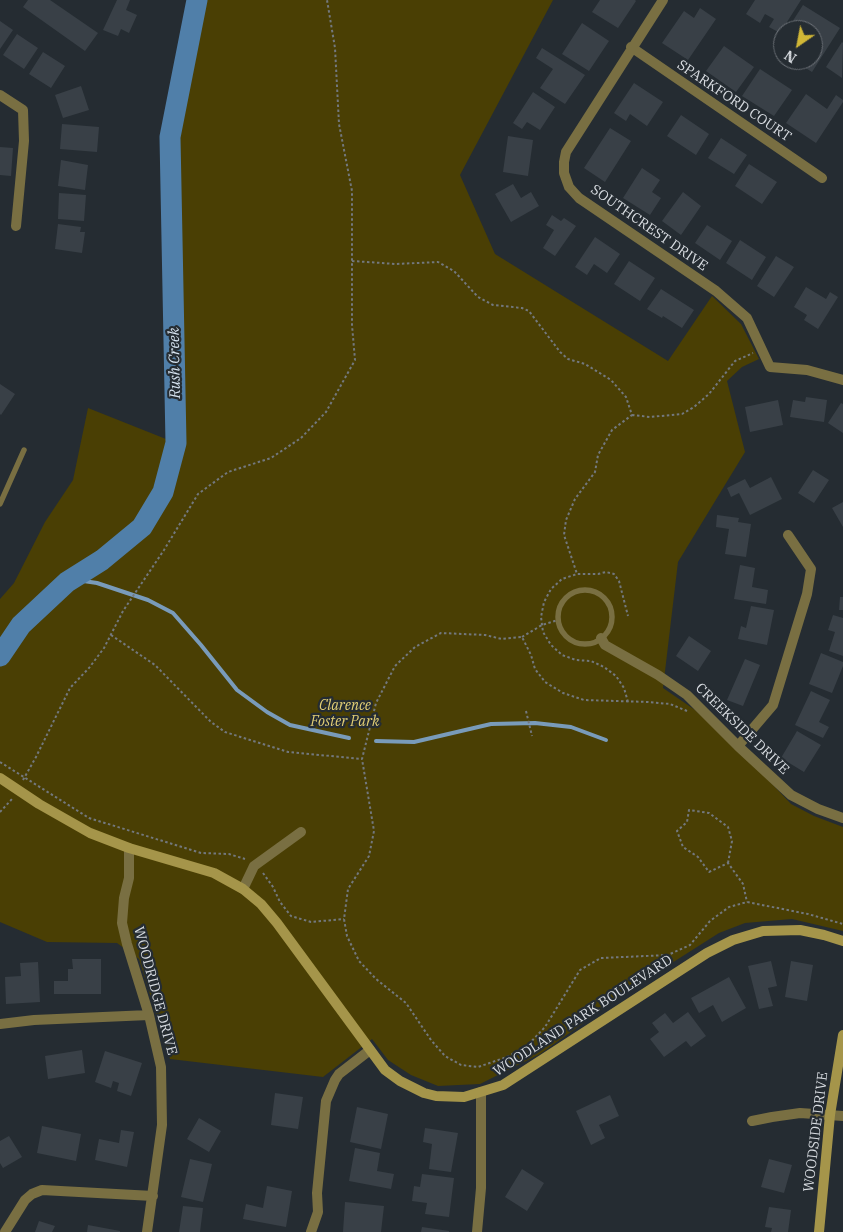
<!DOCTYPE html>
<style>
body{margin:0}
#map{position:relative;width:843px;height:1232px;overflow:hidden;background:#252c32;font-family:"IBM Plex Serif",serif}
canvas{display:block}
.north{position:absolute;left:773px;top:20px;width:50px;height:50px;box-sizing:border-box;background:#252c32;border:1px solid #6d7278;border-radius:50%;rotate:213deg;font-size:14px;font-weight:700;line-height:20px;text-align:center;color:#d8dce1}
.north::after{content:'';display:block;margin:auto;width:18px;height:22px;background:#d1b736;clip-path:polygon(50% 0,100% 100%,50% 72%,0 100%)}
</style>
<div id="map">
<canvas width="843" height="1232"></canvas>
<div class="north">N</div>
</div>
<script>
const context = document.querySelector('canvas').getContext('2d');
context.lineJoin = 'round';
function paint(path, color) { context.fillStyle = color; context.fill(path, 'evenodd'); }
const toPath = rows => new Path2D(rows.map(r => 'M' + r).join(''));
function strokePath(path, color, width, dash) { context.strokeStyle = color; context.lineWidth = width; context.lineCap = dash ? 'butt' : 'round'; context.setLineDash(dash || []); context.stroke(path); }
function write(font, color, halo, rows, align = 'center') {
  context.font = font + ' "IBM Plex Serif",serif'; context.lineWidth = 4.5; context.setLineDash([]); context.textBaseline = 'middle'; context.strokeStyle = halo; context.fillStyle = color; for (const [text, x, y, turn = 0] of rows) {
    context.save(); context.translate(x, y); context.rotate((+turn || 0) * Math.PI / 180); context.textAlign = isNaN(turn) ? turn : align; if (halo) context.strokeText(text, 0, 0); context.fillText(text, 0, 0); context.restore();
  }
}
const green = toPath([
 [197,0,553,0,460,175,495,254,668,361,712,296,741,324,759,359,742,367,727,381,745,452,678,562,663,688,695,710,740,750,791,804,814,816,843,827,843,931,792,919,745,923,719,933,631,989,540,1054,480,1084,438,1086,411,1075,388,1060,372,1039,323,1077,170,1059,139,959,117,943,47,942,0,922,0,599,14,583,45,522,73,480,88,408,176,443,170,137]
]);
const stream = toPath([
 [70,579,97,583,148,600,173,613,201,645,237,690,267,712,290,725,349,738],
 [376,741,414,742,491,724,535,723,571,727,606,740]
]);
const river = toPath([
 [0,656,21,625,67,582,102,560,142,527,163,492,176,443,170,137,197,0]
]);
const building = toPath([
 [28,0,50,0,98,33,85,51,23,7],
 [117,0,130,0,126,10,137,15,129,33,121,29,118,36,103,30],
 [600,0,635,0,636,1,618,28,592,12],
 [755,0,801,0,780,33,769,27,774,19,765,14,760,23,746,14],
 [803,5,840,28,812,72,793,60,813,60,813,30,787,30],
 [700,8,716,19,688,60,662,43,684,11,694,18],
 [0,21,13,30,0,49],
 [582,23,609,41,589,71,562,54],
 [17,34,38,48,24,69,3,55],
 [842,42,843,43,842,78,826,67],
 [724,46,754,67,736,92,706,71],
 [542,48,585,75,565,104,540,88,553,69,536,58],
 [43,52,65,66,51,88,29,74],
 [760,69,792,90,774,116,742,96],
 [634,83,663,102,647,126,630,114,626,121,614,113],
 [81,86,89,110,63,118,55,95],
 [533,92,555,107,540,130,527,122,522,129,513,123],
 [806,94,827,109,836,95,843,100,843,102,816,143,786,123],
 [681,115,709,134,696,155,667,136],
 [62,124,99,127,97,152,60,149],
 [610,128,631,141,605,182,584,168],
 [508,136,533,140,528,176,503,172],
 [721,138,747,155,734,174,708,158],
 [0,147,13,148,11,176,0,175],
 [61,160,88,165,85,190,58,186],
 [749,164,777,182,762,204,735,186],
 [642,168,660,180,652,192,661,198,650,215,623,198],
 [513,184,521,198,531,192,539,206,511,222,495,194],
 [683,192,701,206,681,235,662,221],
 [59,193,86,195,84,221,58,219],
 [552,215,561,221,564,218,576,226,555,256,543,248,554,230,546,225],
 [58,224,81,227,80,232,85,232,82,253,55,249],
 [707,225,732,241,720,260,695,243],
 [595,237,620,254,607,273,594,264,587,275,575,267],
 [740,240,766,257,752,280,726,263],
 [776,256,794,267,774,297,757,286],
 [629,261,655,278,640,301,614,284],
 [806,287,826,299,830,292,838,297,818,329,804,320,807,315,794,307],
 [661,289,694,310,682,328,663,316,662,318,647,309],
 [0,384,15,394,1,415,0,414],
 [806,397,827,400,824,422,790,417,793,400,805,402],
 [778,400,783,425,750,432,745,407],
 [841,403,843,404,843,433,828,423],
 [813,470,829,480,814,503,798,493],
 [771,477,782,499,750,515,739,493,731,497,727,488,745,479,750,488],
 [843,502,843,527,832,508],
 [717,515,739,518,738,522,751,524,746,557,725,554,729,529,716,527],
 [740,565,755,568,752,587,768,590,766,604,734,599],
 [840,597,843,597,843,610,839,610],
 [751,606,774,610,767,645,738,639,741,626,746,628],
 [833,615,843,618,843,656,829,651,835,632,828,630],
 [689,636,711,651,698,671,676,656],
 [821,653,843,662,843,666,832,693,809,684],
 [745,659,760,665,743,706,727,700],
 [811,691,830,700,819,722,829,727,823,738,795,725],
 [797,731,821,745,804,772,781,758],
 [72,959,101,959,101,994,54,994,54,981,68,981,68,969,73,969],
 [771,961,777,986,768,988,773,1006,759,1009,748,966],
 [791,961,813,965,807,1001,785,997],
 [38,962,40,1002,6,1004,5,977,21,976,20,963],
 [729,977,746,1008,722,1022,713,1005,699,1013,691,998],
 [688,1012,706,1036,691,1047,686,1041,664,1057,650,1039,659,1032,652,1023,665,1013,673,1023],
 [82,1050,85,1073,48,1079,45,1056],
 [105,1051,142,1063,131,1096,117,1091,119,1083,113,1081,111,1088,95,1082],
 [275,1093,303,1097,298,1129,271,1125],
 [610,1095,619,1116,599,1125,605,1138,591,1145,576,1111],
 [357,1107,388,1114,381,1149,350,1142],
 [199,1118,221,1131,209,1152,187,1139],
 [42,1126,81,1134,76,1161,37,1153],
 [425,1128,458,1133,451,1172,429,1169,432,1144,423,1142],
 [121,1130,134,1132,127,1167,95,1160,99,1139,119,1143],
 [9,1136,22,1157,3,1168,0,1163,0,1141],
 [355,1148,380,1153,377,1171,394,1174,391,1189,349,1181],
 [190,1159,212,1164,203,1202,181,1197],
 [769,1159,792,1165,784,1193,761,1187],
 [522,1169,544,1183,527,1211,505,1197],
 [422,1174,454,1178,449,1217,425,1214,427,1203,412,1201,414,1186,420,1187],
 [267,1186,292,1191,286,1227,243,1219,246,1204,263,1208],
 [345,1202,384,1206,381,1232,343,1232],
 [183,1206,203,1208,200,1232,179,1232],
 [769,1207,791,1210,788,1232,771,1232,772,1228,765,1227],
 [39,1221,55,1226,52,1232,35,1232],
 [88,1225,120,1231,120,1232,87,1232],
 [422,1227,449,1231,449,1232,421,1232]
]);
const path = toPath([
 [352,261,396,264,438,262,454,271,478,297,493,305,522,308,529,311,560,352,568,359,585,364,611,380,626,397,632,415,612,430,598,455,595,472,575,499,566,520,564,535,577,574],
 [632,415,650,417,682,414,694,407,709,394,735,361,753,353],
 [111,635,155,665,211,722,225,732,288,752,362,759],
 [522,637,542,625,558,620],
 [628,702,624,688,616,676,604,667,591,661,576,660,562,655,551,645,543,632,541,617,544,602,551,589,562,579,577,574,598,574,606,572,614,574,619,581,628,616],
 [526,711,532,736],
 [687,711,670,704,648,702,584,700,563,693,545,682,535,669,531,655,522,637,502,639,485,635,441,633,415,647,395,666,376,703,362,759,374,831,369,856,348,889,344,919,347,936,359,961,376,979,406,1003,431,1040,445,1056,461,1065,478,1067,507,1057,528,1045,545,1027,580,970,601,958,668,955,690,945,710,921,729,907,747,902,808,914,843,924],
 [0,762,89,818,201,853,229,854,245,859],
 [23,780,36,757,70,688,89,668,104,648,123,611,164,550,198,494,228,472,271,458,301,438,326,412,355,360,352,325,352,191,339,124,335,48,327,0],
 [0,812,12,799],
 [728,863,732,841,728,827,709,813,689,810,687,822,677,831,683,847,698,857,709,872,728,863,743,884,747,902],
 [263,873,273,887,280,902,291,916,311,922,344,919]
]);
const lane = toPath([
 [0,504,24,450],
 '558 617a27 27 0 1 1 54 0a27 27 0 1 1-54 0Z'
]);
const street = toPath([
 [663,0,566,152,564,162,564,173,569,187,579,198,716,291,747,318,770,367,807,370,843,380],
 [631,47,822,178],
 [0,95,23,110,24,141,16,226],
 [601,638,605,645,658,675,687,695,738,746,791,795,818,809,843,818],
 [738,746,773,705,807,594,811,569,788,535],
 [129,848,129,878,124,898,122,923,127,944,149,1015,161,1067,162,1125,147,1232],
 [243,889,254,866,301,832],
 [0,1024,34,1020,149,1015],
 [752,1121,772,1117,800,1113,843,1116],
 [5,1232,25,1200,32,1194,42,1190,153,1196],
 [311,1232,318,1212,317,1193,326,1101,335,1080,339,1074,370,1050],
 [477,1232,481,1188,481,1092]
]);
const secondary = toPath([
 [0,778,39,804,90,833,129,848,214,873,243,889,261,904,277,923,385,1070,400,1081,424,1093,436,1096,464,1097,503,1085,707,953,733,940,763,931,800,930,824,935,843,941],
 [819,1232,830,1115,843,1035]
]);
const streetNames = [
 ["SPARKFORD COURT",734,101,34],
 ["SOUTHCREST DRIVE",649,228,35],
 ["CREEKSIDE DRIVE",742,729,44],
 ["WOODRIDGE DRIVE",155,991,75],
 ["WOODLAND PARK BOULEVARD",583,1016,-33],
 ["WOODSIDE DRIVE",816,1132,-83]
];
const parkNames = [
 ["Clarence",345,706],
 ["Foster Park",345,722]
];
const waterNames = [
 ["Rush Creek",175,363,-91]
];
paint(green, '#4a3f04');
strokePath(stream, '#799bba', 4);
strokePath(river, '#507fa9', 21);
paint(building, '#394047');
strokePath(path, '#73787e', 2, [2.5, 2.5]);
strokePath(lane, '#796f42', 5.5);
strokePath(street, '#796f42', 10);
strokePath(secondary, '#a5954a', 10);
write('14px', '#d8dce1', '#252c32', streetNames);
write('italic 14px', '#e3cf75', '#252c32', parkNames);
write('italic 15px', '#d8e5f2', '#252c32', waterNames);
</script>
